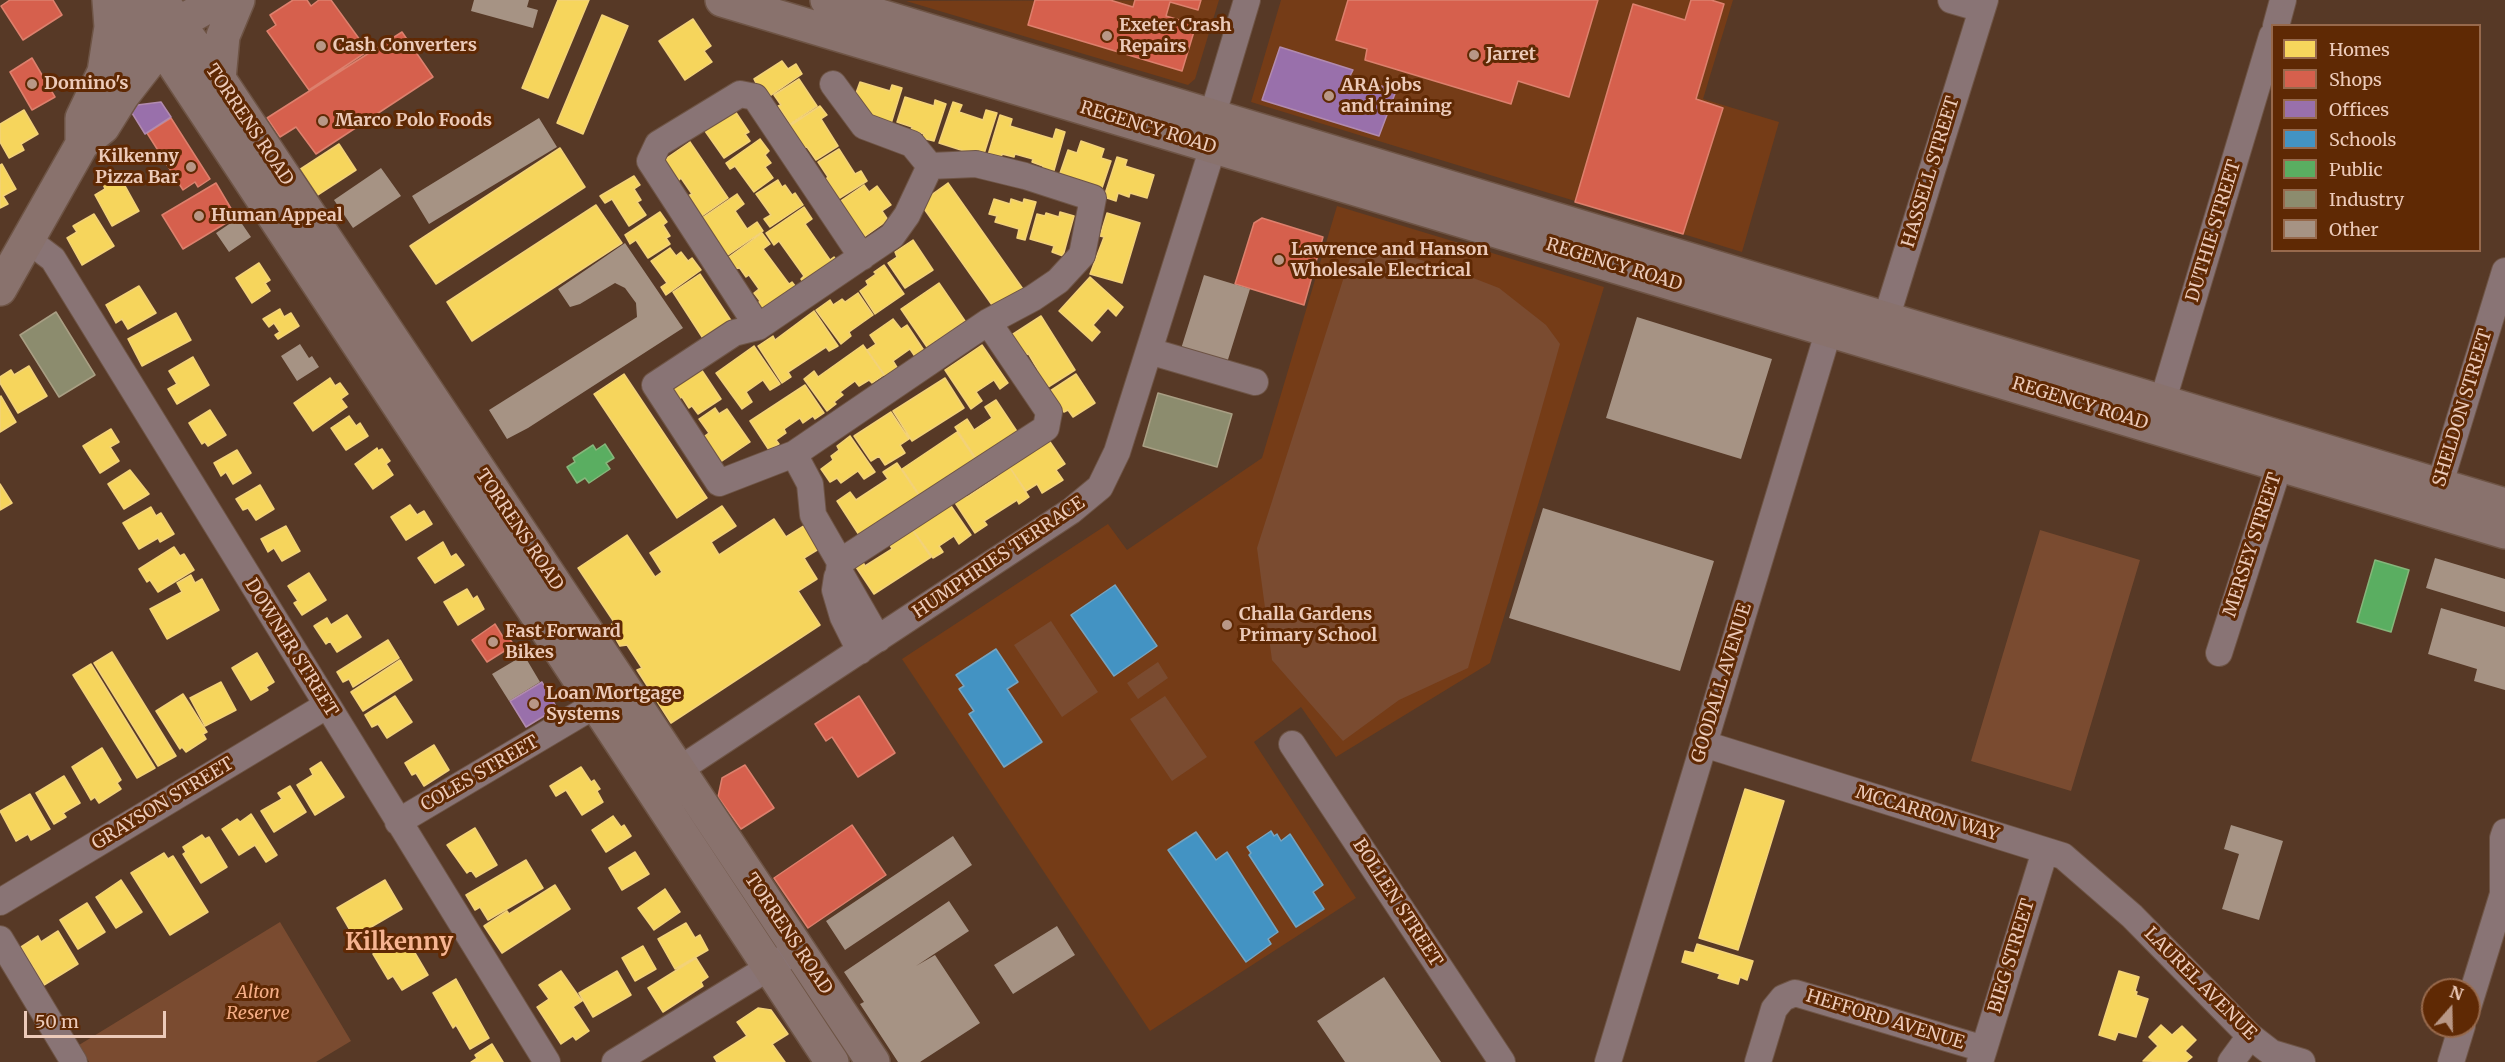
<!DOCTYPE html>
<style>
body{margin:0}
#map{position:relative;width:2505px;height:1062px;overflow:hidden;background:#573926;font-family:Merriweather,serif}
canvas{display:block}
.legend{position:absolute;left:2271px;top:24px;width:210px;height:228px;box-sizing:border-box;background:#5f2904;border:2px solid #97694c;margin:0;padding:8px 10px;list-style:none;font-size:18px;color:#eccab9}
.legend li{display:flex;align-items:center;gap:12px;height:30px}
.legend b{width:30px;border:2px solid #97694c}
.north{position:absolute;left:2421px;top:978px;width:60px;height:60px;box-sizing:border-box;background:#5f2904;border:2px solid #97694c;border-radius:50%;rotate:20deg;font-size:16px;font-weight:700;line-height:24px;text-align:center;color:#eccab9}
.north::after{content:'';display:block;margin:auto;width:21px;height:27px;background:#b89786;clip-path:polygon(50% 0,100% 100%,50% 72%,0 100%)}
.scale{position:absolute;left:24px;top:1011px;width:142px;height:27px;box-sizing:border-box;border:3px solid #eccab9;border-top:0;padding-left:8px;font-size:18px;line-height:21px;white-space:nowrap;color:#eccab9;-webkit-text-stroke:4px #5f2904;paint-order:stroke}
</style>
<div id="map">
<canvas width="2505" height="1062"></canvas>
<ul class="legend">
<li><b style="height:16px;background:#f6d55c"></b>Homes</li>
<li><b style="height:16px;background:#d6604d"></b>Shops</li>
<li><b style="height:16px;background:#9970ab"></b>Offices</li>
<li><b style="height:16px;background:#4393c3"></b>Schools</li>
<li><b style="height:16px;background:#5aae61"></b>Public</li>
<li><b style="height:16px;background:#8c8c6e"></b>Industry</li>
<li><b style="height:16px;background:#a69384"></b>Other</li>
</ul>
<div class="north">N</div>
<div class="scale">50 m</div>
</div>
<script>
const context = document.querySelector('canvas').getContext('2d');
context.lineJoin = 'round';
function paint(path, color) { context.fillStyle = color; context.fill(path, 'evenodd'); }
const toPath = rows => new Path2D(rows.map(r => 'M' + r).join(''));
function strokePath(path, color, width, dash) { context.strokeStyle = color; context.lineWidth = width; context.lineCap = dash ? 'butt' : 'round'; context.setLineDash(dash || []); context.stroke(path); }
function write(font, color, halo, rows, align = 'center') {
  context.font = font + ' Merriweather,serif'; context.lineWidth = 6; context.setLineDash([]); context.textBaseline = 'middle'; context.strokeStyle = halo; context.fillStyle = color; for (const [text, x, y, turn = 0] of rows) {
    context.save(); context.translate(x, y); context.rotate((+turn || 0) * Math.PI / 180); context.textAlign = isNaN(turn) ? turn : align; if (halo) context.strokeText(text, 0, 0); context.fillText(text, 0, 0); context.restore();
  }
}
const built = toPath([
 [1219,0,1195,79,1188,85,906,1],
 [1281,0,1733,0,1703,99,1779,122,1742,252,1251,102],
 [1337,206,1604,287,1490,663,1336,757,1301,707,1254,742,1356,898,1150,1031,902,659,1108,524,1127,550,1262,458]
]);
const green = toPath([
 [1367,253,1402,254,1450,269,1499,288,1546,325,1560,344,1468,668,1399,700,1343,741,1272,660,1257,548,1350,258],
 [2040,530,2140,560,2071,791,1971,761],
 [1051,621,1098,692,1062,717,1014,645],
 [1158,662,1168,678,1138,699,1127,683],
 [1165,696,1207,757,1172,781,1130,719],
 [280,922,351,1041,316,1062,89,1062,79,1045]
]);
const homes = toPath([
 [558,0,589,0,548,98,522,88,558,0],
 [602,15,628,26,583,134,557,123,602,15],
 [693,19,711,46,704,51,712,62,685,80,659,41,693,19],
 [782,61,788,69,796,64,802,74,764,100,754,79,782,61],
 [799,79,817,106,790,124,778,106,781,105,774,95,799,79],
 [860,82,890,91,892,85,902,88,890,127,858,111,852,104,860,82],
 [905,97,934,106,935,100,946,104,934,141,922,138,924,134,911,130,912,127,897,122,905,97],
 [953,102,962,105,959,112,983,120,986,110,997,113,983,157,939,143,953,102],
 [820,106,827,115,821,119,838,146,816,160,807,147,804,148,785,129,820,106],
 [24,110,38,134,21,144,24,150,9,158,0,142,0,124,24,110],
 [735,111,749,132,745,134,750,141,724,158,705,131,735,111],
 [1000,115,1012,119,1010,126,1053,139,1056,129,1065,132,1053,174,1042,171,1043,166,1032,162,1033,159,1015,154,1014,157,1002,154,1001,159,988,155,1000,115],
 [760,139,769,151,765,155,771,163,765,167,773,178,754,192,735,166,730,169,726,163,760,139],
 [1081,141,1104,149,1101,158,1111,161,1101,191,1059,176,1068,150,1077,153,1081,141],
 [690,142,728,198,699,218,692,207,695,205,688,196,692,194,681,178,679,180,670,169,667,171,661,162,690,142],
 [339,144,356,170,316,196,299,170,339,144],
 [560,148,585,187,436,284,410,246,560,148],
 [839,149,855,174,861,171,867,181,835,201,829,192,833,189,826,179,828,177,818,162,839,149],
 [1117,157,1127,160,1125,166,1154,175,1147,198,1130,193,1129,197,1118,193,1116,201,1104,197,1117,157],
 [2,164,16,189,3,196,8,204,0,208,0,165,2,164],
 [119,175,139,211,112,226,95,195,105,189,103,184,119,175],
 [634,176,640,185,634,189,641,200,637,202,646,215,629,226,612,199,605,203,600,196,634,176],
 [778,180,782,187,785,185,792,195,795,193,803,205,770,227,764,219,771,215,756,194,778,180],
 [948,183,1025,292,997,312,920,203,948,183],
 [864,185,869,192,877,186,891,205,882,211,888,220,864,237,839,202,864,185],
 [737,194,744,204,735,211,747,229,757,222,763,231,725,257,699,220,737,194],
 [994,199,1010,204,1011,199,1023,203,1024,199,1036,202,1025,240,1017,238,1019,229,995,222,997,216,989,214,994,199],
 [596,205,622,243,472,341,447,302,596,205],
 [804,207,812,219,805,224,830,260,834,257,839,265,807,288,801,279,804,276,779,241,774,245,766,233,804,207],
 [660,212,667,222,663,225,670,236,666,238,670,244,648,258,636,240,630,244,625,235,660,212],
 [1060,212,1074,216,1063,256,1052,252,1054,246,1030,239,1037,214,1045,216,1046,213,1059,217,1060,212],
 [1107,213,1140,223,1122,283,1090,274,1104,237,1100,236,1107,213],
 [94,214,114,246,82,265,67,238,77,232,73,226,94,214],
 [762,233,770,244,763,249,789,284,792,282,799,291,765,315,757,304,760,301,754,293,759,289,749,275,746,277,739,267,734,270,726,259,762,233],
 [913,240,933,270,905,288,888,263,897,257,895,252,913,240],
 [670,248,676,256,681,252,688,261,692,258,701,270,666,295,661,287,667,283,651,261,670,248],
 [259,263,270,280,265,283,270,291,252,303,236,278,259,263],
 [884,265,904,294,875,314,860,291,868,285,866,281,876,274,874,272,884,265],
 [700,274,734,325,706,343,673,292,700,274],
 [1090,277,1123,307,1116,316,1108,308,1093,325,1100,332,1092,341,1059,311,1090,277],
 [939,283,965,321,927,347,901,309,939,283],
 [139,286,156,313,128,329,122,319,116,323,106,305,139,286],
 [858,293,873,315,849,332,851,336,841,344,816,310,830,300,833,305,842,299,845,302,858,293],
 [280,309,284,317,291,313,299,326,278,339,275,335,280,332,274,323,269,327,263,319,280,309],
 [814,311,838,346,829,351,826,347,788,372,791,377,782,383,758,346,773,336,775,340,814,311],
 [176,313,191,340,142,366,128,339,176,313],
 [1041,316,1075,370,1045,389,1035,372,1038,370,1028,353,1023,356,1010,336,1041,316],
 [893,319,901,329,907,325,925,352,916,358,910,349,893,361,898,369,886,377,867,350,876,344,870,335,893,319],
 [863,345,884,375,872,383,869,380,859,386,855,381,840,392,843,395,834,402,836,404,827,411,804,379,814,371,818,377,863,345],
 [982,345,1008,383,1000,389,994,380,976,392,982,401,971,409,945,370,982,345],
 [754,346,780,384,770,390,763,380,746,392,752,402,742,409,716,373,754,346],
 [193,357,209,385,177,404,168,389,177,384,169,371,193,357],
 [29,366,47,396,18,413,0,383,0,377,11,370,14,375,29,366],
 [701,369,721,399,698,414,692,406,689,408,682,397,678,400,671,389,701,369],
 [624,374,707,498,677,518,594,394,624,374],
 [1076,374,1095,403,1073,417,1068,410,1064,412,1047,393,1076,374],
 [330,378,335,386,340,383,348,394,341,399,347,407,313,431,294,403,330,378],
 [945,378,964,408,912,441,893,411,945,378],
 [805,385,824,413,815,419,813,416,803,423,800,418,784,429,786,433,776,440,779,444,769,450,750,421,805,385],
 [1,396,16,422,0,432,0,397,1,396],
 [996,400,1022,439,981,466,955,427,967,419,974,430,992,418,985,407,996,400],
 [715,408,719,414,727,409,750,442,719,463,702,438,709,433,699,419,715,408],
 [210,410,226,435,208,446,205,442,202,444,189,423,210,410],
 [891,412,909,439,900,445,905,453,885,465,879,456,871,461,854,436,891,412],
 [349,416,356,426,360,423,368,436,346,450,331,428,349,416],
 [111,429,119,442,110,447,119,461,100,473,83,446,111,429],
 [957,432,980,466,955,476,952,473,931,488,922,499,902,469,957,432],
 [850,436,875,472,864,479,858,471,841,483,837,478,830,482,821,469,833,460,831,456,839,450,837,446,850,436],
 [1046,436,1065,464,1056,470,1063,480,1042,493,1037,484,1026,491,1006,462,1046,436],
 [377,448,378,451,382,449,390,461,386,464,393,475,373,489,355,464,377,448],
 [237,450,251,473,233,484,226,472,221,476,214,463,237,450],
 [897,463,922,500,861,538,837,501,850,492,856,500,888,479,883,472,897,463],
 [1007,463,1029,497,1019,504,1017,500,984,521,987,525,975,533,952,498,963,491,967,497,999,476,995,470,1007,463],
 [130,470,149,494,124,509,108,484,130,470],
 [0,484,12,503,0,510,0,484],
 [260,485,274,509,256,520,248,508,243,510,236,499,260,485],
 [949,503,971,535,959,544,954,536,939,546,943,552,933,558,910,526,949,503],
 [410,505,417,515,424,511,432,524,406,540,391,517,410,505],
 [722,506,736,526,711,542,719,555,774,519,786,537,807,524,822,547,804,558,817,579,798,591,820,625,671,723,637,670,642,668,627,645,620,646,609,627,614,622,578,568,627,535,655,577,662,572,650,553,722,506],
 [151,507,156,516,161,513,174,534,160,542,158,538,139,549,123,523,151,507],
 [909,525,931,557,874,594,856,567,863,562,865,566,892,549,890,545,899,539,896,534,909,525],
 [286,526,300,551,282,561,274,548,268,552,261,539,286,526],
 [443,542,451,557,456,554,464,565,435,583,418,558,443,542],
 [174,547,180,556,184,554,194,570,158,592,150,580,147,582,139,569,174,547],
 [309,573,326,600,302,615,294,603,298,601,288,586,309,573],
 [191,575,195,583,202,579,219,610,167,639,150,609,182,592,177,583,191,575],
 [467,589,473,599,477,596,484,609,458,625,444,602,467,589],
 [347,615,361,637,337,652,330,641,326,644,314,626,327,618,331,625,347,615],
 [388,640,399,658,353,687,349,679,343,682,337,672,388,640],
 [112,652,176,756,158,766,94,663,112,652],
 [257,653,274,682,266,687,268,690,251,700,232,668,257,653],
 [400,660,412,680,363,711,351,692,400,660],
 [91,664,155,768,137,778,73,675,91,664],
 [221,682,236,710,205,726,190,698,221,682],
 [183,694,207,732,203,734,206,739,186,752,182,747,180,749,156,711,183,694],
 [395,696,412,722,387,738,378,724,372,727,365,715,395,696],
 [434,745,449,770,424,786,416,773,412,775,405,763,434,745],
 [102,748,121,780,117,783,121,789,99,803,95,797,91,800,72,767,102,748],
 [321,762,344,797,315,815,297,785,313,775,310,769,321,762],
 [581,767,591,782,594,780,600,789,597,791,603,802,582,815,566,790,556,796,550,786,581,767],
 [64,776,80,803,63,813,66,817,54,824,36,793,64,776],
 [290,786,306,812,274,832,261,811,282,799,278,793,290,786],
 [1745,789,1784,801,1738,950,1699,938,1745,789],
 [30,794,50,829,31,840,28,834,16,841,0,811,30,794],
 [251,814,277,855,266,862,255,845,239,855,222,829,237,819,240,822,251,814],
 [613,816,621,827,624,825,631,836,606,852,592,830,613,816],
 [475,828,497,865,476,877,471,870,467,873,447,845,475,828],
 [202,835,205,839,209,837,227,867,201,883,183,854,186,852,183,847,202,835],
 [635,852,649,874,622,890,609,868,635,852],
 [164,853,168,859,173,856,208,912,170,935,131,873,164,853],
 [526,860,543,888,488,920,480,907,475,910,466,895,526,860],
 [121,880,142,912,116,928,96,897,121,880],
 [385,880,402,909,354,937,337,908,385,880],
 [555,885,570,909,502,953,484,926,507,911,509,914,555,885],
 [665,889,680,912,654,930,638,908,665,889],
 [87,903,105,932,78,949,60,920,87,903],
 [686,923,695,938,700,935,708,950,675,969,658,939,686,923],
 [58,931,78,964,44,985,21,947,38,936,41,942,58,931],
 [405,936,428,975,402,990,393,976,388,979,373,954,405,936],
 [1697,944,1753,961,1747,980,1740,977,1738,984,1718,978,1720,974,1682,962,1685,951,1694,953,1697,944],
 [643,946,656,969,635,981,622,958,643,946],
 [696,958,708,977,701,982,703,986,663,1012,648,988,696,958],
 [561,971,582,1001,573,1007,589,1031,576,1040,573,1036,561,1044,537,1007,549,999,539,985,561,971],
 [617,971,631,995,593,1017,579,993,617,971],
 [2119,971,2139,977,2135,991,2137,992,2136,995,2148,999,2136,1037,2118,1032,2115,1040,2099,1035,2119,971],
 [456,979,489,1038,470,1049,456,1025,453,1028,433,993,456,979],
 [758,1008,771,1010,788,1034,772,1044,785,1062,717,1062,714,1057,747,1036,737,1022,758,1008],
 [2161,1025,2172,1035,2182,1026,2196,1040,2185,1051,2192,1057,2186,1062,2143,1061,2158,1046,2149,1037,2161,1025],
 [492,1044,503,1062,471,1062,477,1058,475,1055,492,1044]
]);
const shops = toPath([
 [10,0,53,0,62,15,23,40,1,6,10,0],
 [293,0,307,0,311,6,319,0,331,0,368,51,309,90,267,31,276,25,270,15,293,0],
 [1035,0,1110,0,1133,7,1135,0,1201,0,1198,10,1170,2,1166,16,1196,25,1182,71,1028,25,1035,0],
 [1348,0,1598,0,1569,97,1518,81,1511,104,1365,60,1367,49,1336,40,1348,0],
 [1691,0,1711,0,1724,4,1696,99,1723,108,1683,234,1575,202,1633,4,1685,20,1691,0],
 [402,32,433,77,316,154,296,127,280,137,267,118,402,32],
 [32,58,55,97,32,110,10,72,32,58],
 [171,118,210,179,198,187,195,182,183,190,147,133,171,118],
 [216,183,236,217,183,249,162,215,216,183],
 [1262,218,1323,237,1304,305,1235,284,1254,223,1262,218],
 [495,624,503,637,506,634,514,645,487,662,472,640,495,624],
 [859,696,895,753,858,777,832,737,826,741,815,724,859,696],
 [745,765,774,808,741,829,718,797,722,778,745,765],
 [852,825,886,875,808,928,774,878,852,825]
]);
const offices = toPath([
 [1280,47,1353,70,1344,88,1355,90,1358,78,1396,91,1379,136,1262,100,1280,47],
 [161,102,171,117,145,134,132,113,137,105,161,102],
 [542,682,557,708,526,727,510,701,542,682]
]);
const schools = toPath([
 [1115,585,1157,646,1114,676,1071,615,1115,585],
 [996,649,1018,682,1007,689,1042,742,1004,767,969,714,974,711,959,689,964,686,956,675,996,649],
 [1271,831,1274,836,1277,834,1281,841,1290,834,1323,885,1313,892,1324,909,1296,927,1249,855,1251,853,1247,847,1271,831],
 [1196,832,1216,860,1227,852,1278,932,1268,939,1271,944,1246,962,1168,850,1196,832]
]);
const public = toPath([
 [605,444,614,458,606,463,610,469,589,483,585,478,577,483,567,467,575,462,573,458,593,445,596,450,605,444],
 [2375,560,2409,570,2391,632,2357,622,2375,560]
]);
const industry = toPath([
 [56,312,95,375,59,397,20,335,56,312],
 [1158,393,1232,414,1217,467,1143,446,1158,393]
]);
const building = toPath([
 [474,0,529,0,527,7,538,10,533,28,471,11],
 [539,118,557,147,429,224,412,196],
 [381,168,401,196,353,228,334,200],
 [238,218,251,237,229,252,216,233],
 [625,243,683,328,528,428,507,439,489,410,637,317,636,303,625,288,615,283,580,304,570,307,558,289],
 [1204,275,1250,289,1226,366,1180,352],
 [1637,317,1772,359,1741,459,1606,418],
 [300,344,309,358,312,356,319,367,297,381,281,356],
 [1543,508,1714,561,1680,671,1509,618],
 [2435,558,2505,579,2505,612,2426,588],
 [2441,608,2505,627,2505,690,2474,681,2477,669,2428,654],
 [524,655,540,682,509,701,492,674],
 [2231,825,2283,841,2259,920,2222,909,2239,854,2224,849],
 [953,836,972,865,845,950,826,921],
 [949,901,969,931,916,966,935,955,980,1023,920,1062,898,1062,860,1004,864,1002,844,972],
 [1057,926,1075,955,1013,994,994,965],
 [1384,977,1441,1062,1345,1062,1317,1021]
]);
const minor = toPath([
 [1951,0,1982,9],
 [2276,26,2283,0],
 [833,84,864,126,912,144,930,166],
 [976,164,1025,176,1093,198,1082,255,1058,281,1033,298,988,322,794,454,719,483,655,385,734,333,758,327,892,236,907,215,930,166,976,164],
 [28,240,53,259,547,1062],
 [758,327,650,161,658,144,740,94,755,97,862,257],
 [1881,335,1985,0],
 [1149,351,1255,382],
 [2157,420,2272,36],
 [794,454,810,484,813,515,840,562,839,571,878,639],
 [2434,503,2505,271],
 [840,562,1046,428,1049,412,988,322],
 [837,577,835,590,843,617,860,651],
 [2219,653,2285,447],
 [1292,744,1502,1062],
 [1704,744,2063,856,2132,916,2250,1036,2272,1053,2302,1062],
 [665,779,1071,511,1100,487,1117,452,1208,163,1212,147,1212,117,1247,0],
 [398,822,612,695],
 [0,902,326,706],
 [0,939,74,1062],
 [2469,1004,2503,894,2503,838,2505,832],
 [615,1062,799,949],
 [1608,1062,1834,313],
 [1758,1062,1774,1009,1783,998,1795,993,1984,1049],
 [1980,1062,2045,851],
 [2231,1062,2250,1036],
 [2451,1062,2462,1026]
]);
const major = toPath([
 [126,0,161,45,832,1062],
 [161,0,219,79,873,1062],
 [722,0,2505,532],
 [827,0,2505,505],
 [104,72,111,27,109,0],
 [219,79,223,36,238,0],
 [82,144,82,118,103,74,143,22,158,8],
 [0,289,82,144,103,127,123,95,179,23,219,0]
]);
const markers = [
 [1107,36,6,"#b89786"],
 [321,46,6,"#b89786"],
 [1474,55,6,"#b89786"],
 [32,84,6,"#b89786"],
 [1329,96,6,"#b89786"],
 [323,121,6,"#b89786"],
 [191,167,6,"#b89786"],
 [199,216,6,"#b89786"],
 [1279,260,6,"#b89786"],
 [1227,625,6,"#b89786"],
 [493,642,6,"#b89786"],
 [534,704,6,"#b89786"]
];
const poiNames = [
 ["Exeter Crash",1119,26],
 ["Repairs",1119,47],
 ["Cash Converters",333,46],
 ["Jarret",1486,55],
 ["Domino's",44,84],
 ["ARA jobs",1341,86],
 ["and training",1341,107],
 ["Marco Polo Foods",335,121],
 ["Kilkenny",179,157,"right"],
 ["Pizza Bar",179,178,"right"],
 ["Human Appeal",211,216],
 ["Lawrence and Hanson",1291,250],
 ["Wholesale Electrical",1291,271],
 ["Challa Gardens",1239,615],
 ["Primary School",1239,636],
 ["Fast Forward",505,632],
 ["Bikes",505,653],
 ["Loan Mortgage",546,694],
 ["Systems",546,715]
];
const streetNames = [
 ["TORRENS ROAD",249,125,56],
 ["REGENCY ROAD",1148,128,17],
 ["HASSELL STREET",1931,172,-73],
 ["DUTHIE STREET",2214,231,-73],
 ["REGENCY ROAD",1614,265,17],
 ["REGENCY ROAD",2080,404,17],
 ["SHELDON STREET",2463,408,-73],
 ["TORRENS ROAD",519,530,56],
 ["MERSEY STREET",2253,545,-72],
 ["HUMPHRIES TERRACE",999,558,-34],
 ["DOWNER STREET",291,648,58],
 ["GOODALL AVENUE",1722,683,-73],
 ["COLES STREET",480,774,-30],
 ["GRAYSON STREET",163,804,-31],
 ["MCCARRON WAY",1927,814,17],
 ["BOLLEN STREET",1397,903,57],
 ["TORRENS ROAD",788,934,56],
 ["BIEG STREET",2012,956,-73],
 ["LAUREL AVENUE",2200,984,45],
 ["HEFFORD AVENUE",1885,1020,17]
];
const parkNames = [
 ["Alton",258,993],
 ["Reserve",258,1014]
];
const districtNames = [
 ["Kilkenny",399,943]
];
paint(built, '#753c17');
paint(green, '#7a4b30');
paint(homes, '#f6d55c');
strokePath(homes, '#f3d278', 1.5);
paint(shops, '#d6604d');
strokePath(shops, '#dd806d', 1.5);
paint(offices, '#9970ab');
strokePath(offices, '#b28baf', 1.5);
paint(schools, '#4393c3');
strokePath(schools, '#76a4c0', 1.5);
paint(public, '#5aae61');
strokePath(public, '#86b67b', 1.5);
paint(industry, '#8c8c6e');
strokePath(industry, '#a99f84', 1.5);
paint(building, '#a69384');
strokePath(minor, '#6e5445', 28);
strokePath(major, '#6e5445', 36);
strokePath(minor, '#897475', 26);
strokePath(major, '#89726d', 33);
for (const [x, y, r, color] of markers) { const dot = new Path2D(); dot.arc(x, y, r, 0, 2 * Math.PI); context.fillStyle = color; context.fill(dot); strokePath(dot, '#5f2904', 2); }
write('bold 18px', '#eccab9', '#5f2904', poiNames, 'left');
write('18px', '#eccab9', '#5f2904', streetNames);
write('italic 18px', '#f4ad86', '#5f2904', parkNames);
write('bold 24px', '#f6b491', '#5f2904', districtNames);
</script>
